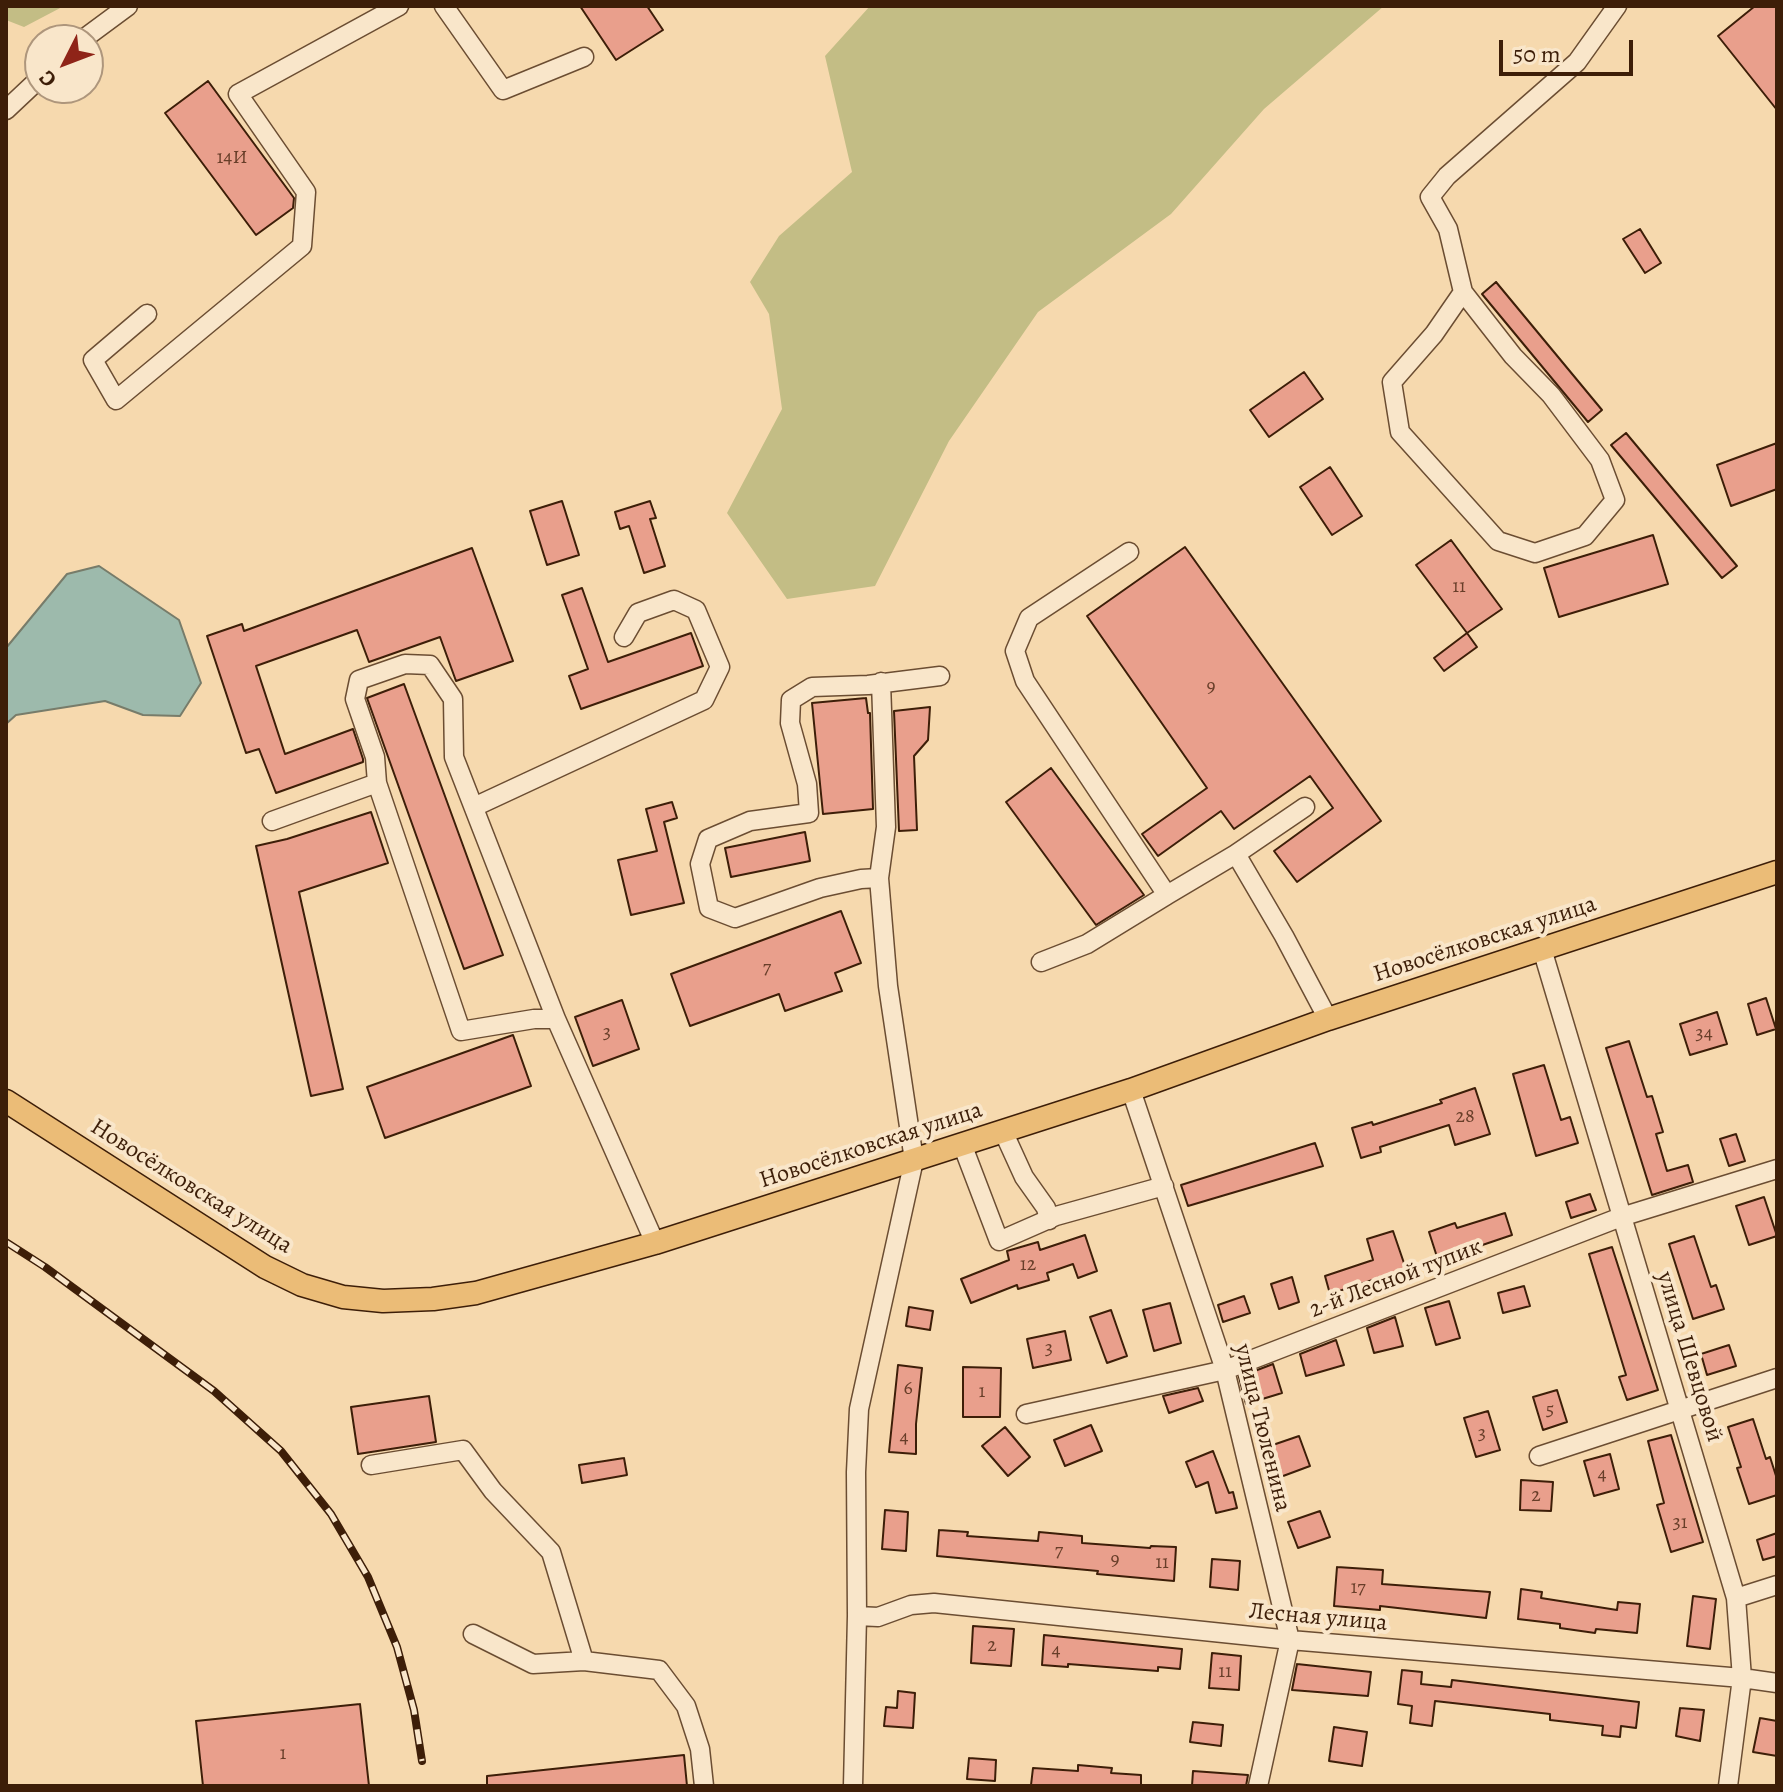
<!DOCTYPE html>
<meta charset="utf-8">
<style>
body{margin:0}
#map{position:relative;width:1783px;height:1792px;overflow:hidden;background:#f6d9ae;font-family:Alegreya,serif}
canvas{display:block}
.frame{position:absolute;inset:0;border:8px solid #3d1e08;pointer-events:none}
.north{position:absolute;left:24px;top:24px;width:80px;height:80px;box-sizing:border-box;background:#f9e6ca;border:2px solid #ae967c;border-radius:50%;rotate:228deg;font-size:22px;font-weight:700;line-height:32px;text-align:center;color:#3d1e08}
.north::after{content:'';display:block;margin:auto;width:28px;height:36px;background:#8f2418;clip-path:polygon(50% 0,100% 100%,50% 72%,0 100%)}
.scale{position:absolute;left:1499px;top:40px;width:134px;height:36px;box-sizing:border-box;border:4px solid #3d1e08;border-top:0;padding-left:10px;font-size:24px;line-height:28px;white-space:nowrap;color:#3d1e08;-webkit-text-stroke:6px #f9e6ca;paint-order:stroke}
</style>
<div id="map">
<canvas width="1783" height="1792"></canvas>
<div class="frame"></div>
<div class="north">С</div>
<div class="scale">50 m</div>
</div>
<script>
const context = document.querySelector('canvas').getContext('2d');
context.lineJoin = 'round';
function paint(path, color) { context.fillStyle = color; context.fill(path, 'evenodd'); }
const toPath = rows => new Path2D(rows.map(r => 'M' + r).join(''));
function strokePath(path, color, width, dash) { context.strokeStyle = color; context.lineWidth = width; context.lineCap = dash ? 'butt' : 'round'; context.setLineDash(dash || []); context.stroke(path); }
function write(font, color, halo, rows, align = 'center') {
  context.font = font + ' Alegreya,serif'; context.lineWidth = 8; context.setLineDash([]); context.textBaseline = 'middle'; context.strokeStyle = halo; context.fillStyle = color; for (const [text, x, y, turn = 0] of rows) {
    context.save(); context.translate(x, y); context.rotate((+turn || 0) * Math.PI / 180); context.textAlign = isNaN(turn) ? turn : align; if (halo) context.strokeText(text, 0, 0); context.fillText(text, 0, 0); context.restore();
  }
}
const green = toPath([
 [6,6,64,6,24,27,6,20],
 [870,6,1384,6,1264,109,1171,214,1038,312,949,441,875,586,787,599,727,513,782,409,769,314,750,282,779,236,852,172,825,56]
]);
const water = toPath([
 [99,566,179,620,201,683,180,716,143,715,105,701,16,715,6,724,6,648,67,574,99,566]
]);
const building = toPath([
 [580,6,647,6,663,30,616,60,580,6],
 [1755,6,1777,6,1777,110,1718,36,1755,6],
 [208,81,294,198,293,208,256,235,165,113,208,81],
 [1640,229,1661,263,1645,273,1623,239,1640,229],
 [1496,282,1602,410,1588,422,1482,294,1496,282],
 [1304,372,1323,399,1269,437,1250,410,1304,372],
 [1626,433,1737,566,1722,578,1611,445,1626,433],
 [1777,443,1777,489,1731,506,1717,465,1777,443],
 [1330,467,1362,516,1332,535,1300,487,1330,467],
 [562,501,579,555,547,565,530,511,562,501],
 [650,501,656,518,650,519,665,566,644,573,629,526,620,529,615,512,650,501],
 [1653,535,1668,584,1559,617,1544,568,1653,535],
 [1451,540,1502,609,1467,633,1416,565,1451,540],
 [1185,547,1381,821,1297,882,1274,851,1333,808,1310,776,1234,829,1221,811,1158,856,1142,834,1207,788,1087,616,1185,547],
 [472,548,513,661,456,681,440,637,369,662,357,630,256,666,285,754,353,729,363,759,363,762,276,793,259,749,246,753,207,636,242,624,244,631,472,548],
 [582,588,608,662,691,633,703,666,581,709,569,676,588,669,562,595,582,588],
 [1467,633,1477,647,1444,671,1434,658,1467,633],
 [404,684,503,955,464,969,367,698,404,684],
 [866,698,868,713,870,713,873,809,823,814,812,703,866,698],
 [930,707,928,740,914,756,917,830,899,831,894,711,930,707],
 [1051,768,1144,895,1096,925,1006,802,1051,768],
 [672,802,677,818,664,822,684,903,631,915,618,860,657,851,646,809,672,802],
 [371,812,388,863,299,892,343,1089,311,1096,256,846,287,839,371,812],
 [805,832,810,861,731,877,725,848,805,832],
 [841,911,861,963,835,973,842,991,785,1011,779,994,690,1026,671,974,841,911],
 [1766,998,1776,1029,1757,1035,1748,1004,1766,998],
 [622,1000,639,1049,593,1066,575,1017,622,1000],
 [1717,1012,1727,1044,1690,1055,1680,1024,1717,1012],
 [513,1035,531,1086,385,1138,367,1087,513,1035],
 [1629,1041,1647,1097,1652,1096,1663,1132,1656,1134,1667,1171,1688,1165,1693,1182,1652,1195,1606,1048,1629,1041],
 [1544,1065,1561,1120,1570,1117,1578,1143,1536,1156,1513,1074,1544,1065],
 [1475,1088,1490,1134,1455,1145,1449,1125,1380,1147,1381,1152,1361,1158,1352,1128,1372,1122,1373,1125,1442,1103,1440,1100,1475,1088],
 [1736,1134,1745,1161,1729,1166,1720,1139,1736,1134],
 [1315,1143,1323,1166,1188,1206,1181,1185,1315,1143],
 [1590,1194,1596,1210,1571,1218,1566,1202,1590,1194],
 [1764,1197,1777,1236,1749,1245,1736,1206,1764,1197],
 [1505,1213,1512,1235,1438,1260,1429,1232,1455,1223,1457,1228,1505,1213],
 [1393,1231,1406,1269,1330,1294,1325,1276,1373,1260,1367,1239,1393,1231],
 [1085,1235,1097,1271,1078,1278,1073,1264,1047,1273,1049,1280,1018,1289,1017,1285,971,1303,961,1279,1009,1260,1007,1251,1038,1242,1040,1250,1085,1235],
 [1694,1236,1711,1287,1716,1285,1724,1309,1693,1319,1669,1244,1694,1236],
 [1612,1247,1658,1390,1627,1400,1619,1377,1626,1375,1589,1254,1612,1247],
 [1292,1277,1299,1302,1279,1309,1271,1284,1292,1277],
 [1524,1286,1530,1306,1503,1313,1498,1293,1524,1286],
 [1244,1296,1250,1313,1223,1322,1218,1305,1244,1296],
 [1449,1301,1460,1338,1436,1345,1425,1308,1449,1301],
 [1170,1303,1181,1343,1154,1351,1143,1310,1170,1303],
 [909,1307,933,1311,930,1330,906,1326,909,1307],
 [1111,1310,1127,1356,1107,1363,1090,1317,1111,1310],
 [1395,1317,1403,1346,1374,1353,1367,1328,1395,1317],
 [1065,1331,1071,1360,1033,1368,1027,1339,1065,1331],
 [1336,1340,1344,1365,1306,1376,1300,1354,1336,1340],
 [1729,1345,1736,1366,1707,1375,1701,1354,1729,1345],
 [1273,1364,1282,1393,1246,1404,1239,1377,1273,1364],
 [898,1365,922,1368,916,1424,916,1454,889,1452,898,1365],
 [963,1367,1001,1368,1000,1417,963,1417,963,1367],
 [1198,1388,1203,1401,1169,1413,1163,1396,1198,1388],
 [1557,1390,1567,1422,1543,1430,1533,1397,1557,1390],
 [429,1396,436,1442,358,1454,351,1407,429,1396],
 [1488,1411,1500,1450,1476,1457,1464,1418,1488,1411],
 [1753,1419,1766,1459,1770,1457,1777,1479,1777,1495,1749,1504,1737,1468,1741,1467,1728,1427,1753,1419],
 [1091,1425,1102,1451,1065,1466,1054,1440,1091,1425],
 [1005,1427,1030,1457,1008,1476,982,1446,1005,1427],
 [1671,1435,1703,1542,1671,1552,1657,1505,1664,1503,1648,1441,1671,1435],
 [1299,1436,1310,1466,1275,1479,1264,1448,1299,1436],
 [1213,1451,1229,1493,1233,1492,1237,1508,1216,1513,1208,1482,1196,1487,1186,1462,1213,1451],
 [1610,1454,1619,1489,1594,1496,1584,1461,1610,1454],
 [624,1458,627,1475,582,1483,579,1465,624,1458],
 [1521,1480,1553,1482,1551,1511,1520,1510,1521,1480],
 [885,1510,908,1512,906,1551,882,1549,885,1510],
 [1320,1511,1330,1537,1298,1548,1288,1522,1320,1511],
 [939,1530,968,1532,967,1536,1038,1541,1039,1532,1082,1536,1082,1543,1150,1548,1151,1546,1176,1547,1174,1581,1097,1574,1098,1571,937,1556,939,1530],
 [1777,1533,1777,1556,1763,1560,1757,1540,1777,1533],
 [1212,1559,1240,1561,1238,1590,1210,1587,1212,1559],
 [1337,1567,1383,1570,1382,1584,1490,1592,1486,1618,1380,1606,1380,1610,1334,1606,1337,1567],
 [1521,1589,1542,1592,1541,1598,1617,1610,1618,1602,1640,1604,1637,1633,1596,1629,1595,1633,1560,1628,1560,1624,1518,1619,1521,1589],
 [1693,1596,1716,1599,1710,1649,1687,1646,1693,1596],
 [973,1626,1014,1629,1011,1666,971,1663,973,1626],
 [1044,1635,1182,1649,1180,1669,1158,1667,1158,1671,1068,1664,1068,1667,1042,1665,1044,1635],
 [1212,1653,1241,1656,1239,1690,1209,1688,1212,1653],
 [1297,1664,1371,1672,1368,1696,1292,1690,1297,1664],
 [1402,1670,1422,1672,1421,1684,1451,1687,1452,1680,1639,1702,1636,1728,1621,1726,1620,1737,1602,1735,1603,1726,1550,1720,1550,1714,1435,1701,1432,1726,1410,1723,1412,1706,1398,1704,1402,1670],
 [898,1691,915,1693,913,1728,884,1726,886,1707,897,1708,898,1691],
 [360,1704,369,1786,203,1786,196,1721,360,1704],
 [1680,1708,1704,1710,1700,1741,1676,1736,1680,1708],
 [1760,1718,1777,1721,1777,1756,1753,1752,1760,1718],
 [1193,1722,1223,1725,1221,1746,1190,1742,1193,1722],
 [1334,1727,1367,1732,1362,1766,1329,1761,1334,1727],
 [684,1755,687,1786,487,1786,487,1776,684,1755],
 [969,1758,996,1760,995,1781,967,1779,969,1758],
 [1078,1765,1112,1768,1111,1773,1141,1775,1141,1786,1031,1785,1033,1768,1078,1771,1078,1765],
 [1193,1771,1248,1775,1246,1786,1192,1786,1193,1771]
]);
const minor = toPath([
 [444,6,503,90,584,57],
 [82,40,128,6],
 [6,110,40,78],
 [1463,292,1513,356,1551,395,1600,460,1615,500,1585,536,1535,553,1498,541,1400,432,1392,382,1434,334,1463,292,1448,229,1430,197,1447,176,1577,62,1617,6],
 [147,314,93,360,116,400,302,246,306,192,238,94,399,6],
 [1129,552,1029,618,1015,651,1025,681,1167,895,1236,854,1284,936,1328,1019],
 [377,783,461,1031,534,1019,556,1019,655,1243],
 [474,807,704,700,720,667,696,610,674,600,638,613,624,637],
 [272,821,377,783,375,757,355,699,359,680,405,664,430,665,453,699,454,757,556,1019],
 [1236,854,1305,807],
 [879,878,886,827,881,682],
 [1542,949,1736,1598,1742,1678,1728,1786],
 [1041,962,1087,944,1167,895],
 [1131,1090,1225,1370,1290,1640,1258,1786],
 [1003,1131,1024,1177,1046,1208,1049,1220],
 [962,1144,999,1241,1056,1216,1164,1186],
 [1026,1414,1225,1370,1621,1217,1777,1169],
 [1539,1456,1777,1378],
 [371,1465,463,1450,493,1491,551,1552,584,1661,659,1670,686,1706,700,1749,704,1786],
 [1736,1598,1777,1585],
 [857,1616,878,1617,911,1605,934,1603,1290,1640,1742,1678,1777,1683],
 [473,1634,533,1664,584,1661],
 [853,1786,857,1616,856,1472,859,1409,914,1160,888,986,879,878,861,879,820,888,735,918,709,908,700,864,708,839,750,821,809,813,807,784,790,723,791,700,812,687,868,685,940,676]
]);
const major = toPath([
 [6,1101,265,1267,302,1285,343,1297,383,1301,433,1299,476,1293,655,1243,1131,1090,1328,1019,1777,872]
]);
const rail = toPath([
 [6,1242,45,1267,214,1391,281,1451,331,1514,368,1577,397,1647,414,1710,422,1761]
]);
const numberNames = [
 ["14И",232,158],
 ["11",1459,587],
 ["9",1211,687],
 ["7",767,968],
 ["3",607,1033],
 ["34",1704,1034],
 ["28",1465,1117],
 ["12",1028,1265],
 ["3",1049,1349],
 ["6",908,1389],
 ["1",982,1392],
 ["5",1550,1410],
 ["3",1482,1434],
 ["4",904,1438],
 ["4",1602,1475],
 ["2",1536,1496],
 ["31",1680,1523],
 ["7",1059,1551],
 ["9",1115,1560],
 ["11",1162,1563],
 ["17",1358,1588],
 ["2",992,1646],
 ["4",1056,1651],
 ["11",1225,1672],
 ["1",283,1754]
];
const streetNames = [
 ["Новосёлковская улица",1485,940,-18],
 ["Новосёлковская улица",871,1146,-18],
 ["Новосёлковская улица",191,1187,32],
 ["2-й Лесной тупик",1396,1279,-21],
 ["улица Шевцовой",1689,1357,73],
 ["улица Тюленина",1262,1428,76],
 ["Лесная улица",1318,1618,5]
];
paint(green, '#c3bd85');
paint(water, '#9dbaac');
strokePath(water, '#777c6a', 2);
paint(building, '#e99f8c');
strokePath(building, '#3d1e08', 2);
strokePath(minor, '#6b4d32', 21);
strokePath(major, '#3d1e08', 25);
strokePath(minor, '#f9e6ca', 18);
strokePath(major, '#ebbc77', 22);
strokePath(rail, '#3d1e08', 8);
strokePath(rail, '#f9e6ca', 5, [15]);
write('20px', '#683e29', null, numberNames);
write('24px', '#3d1e08', '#f9e6ca', streetNames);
</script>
